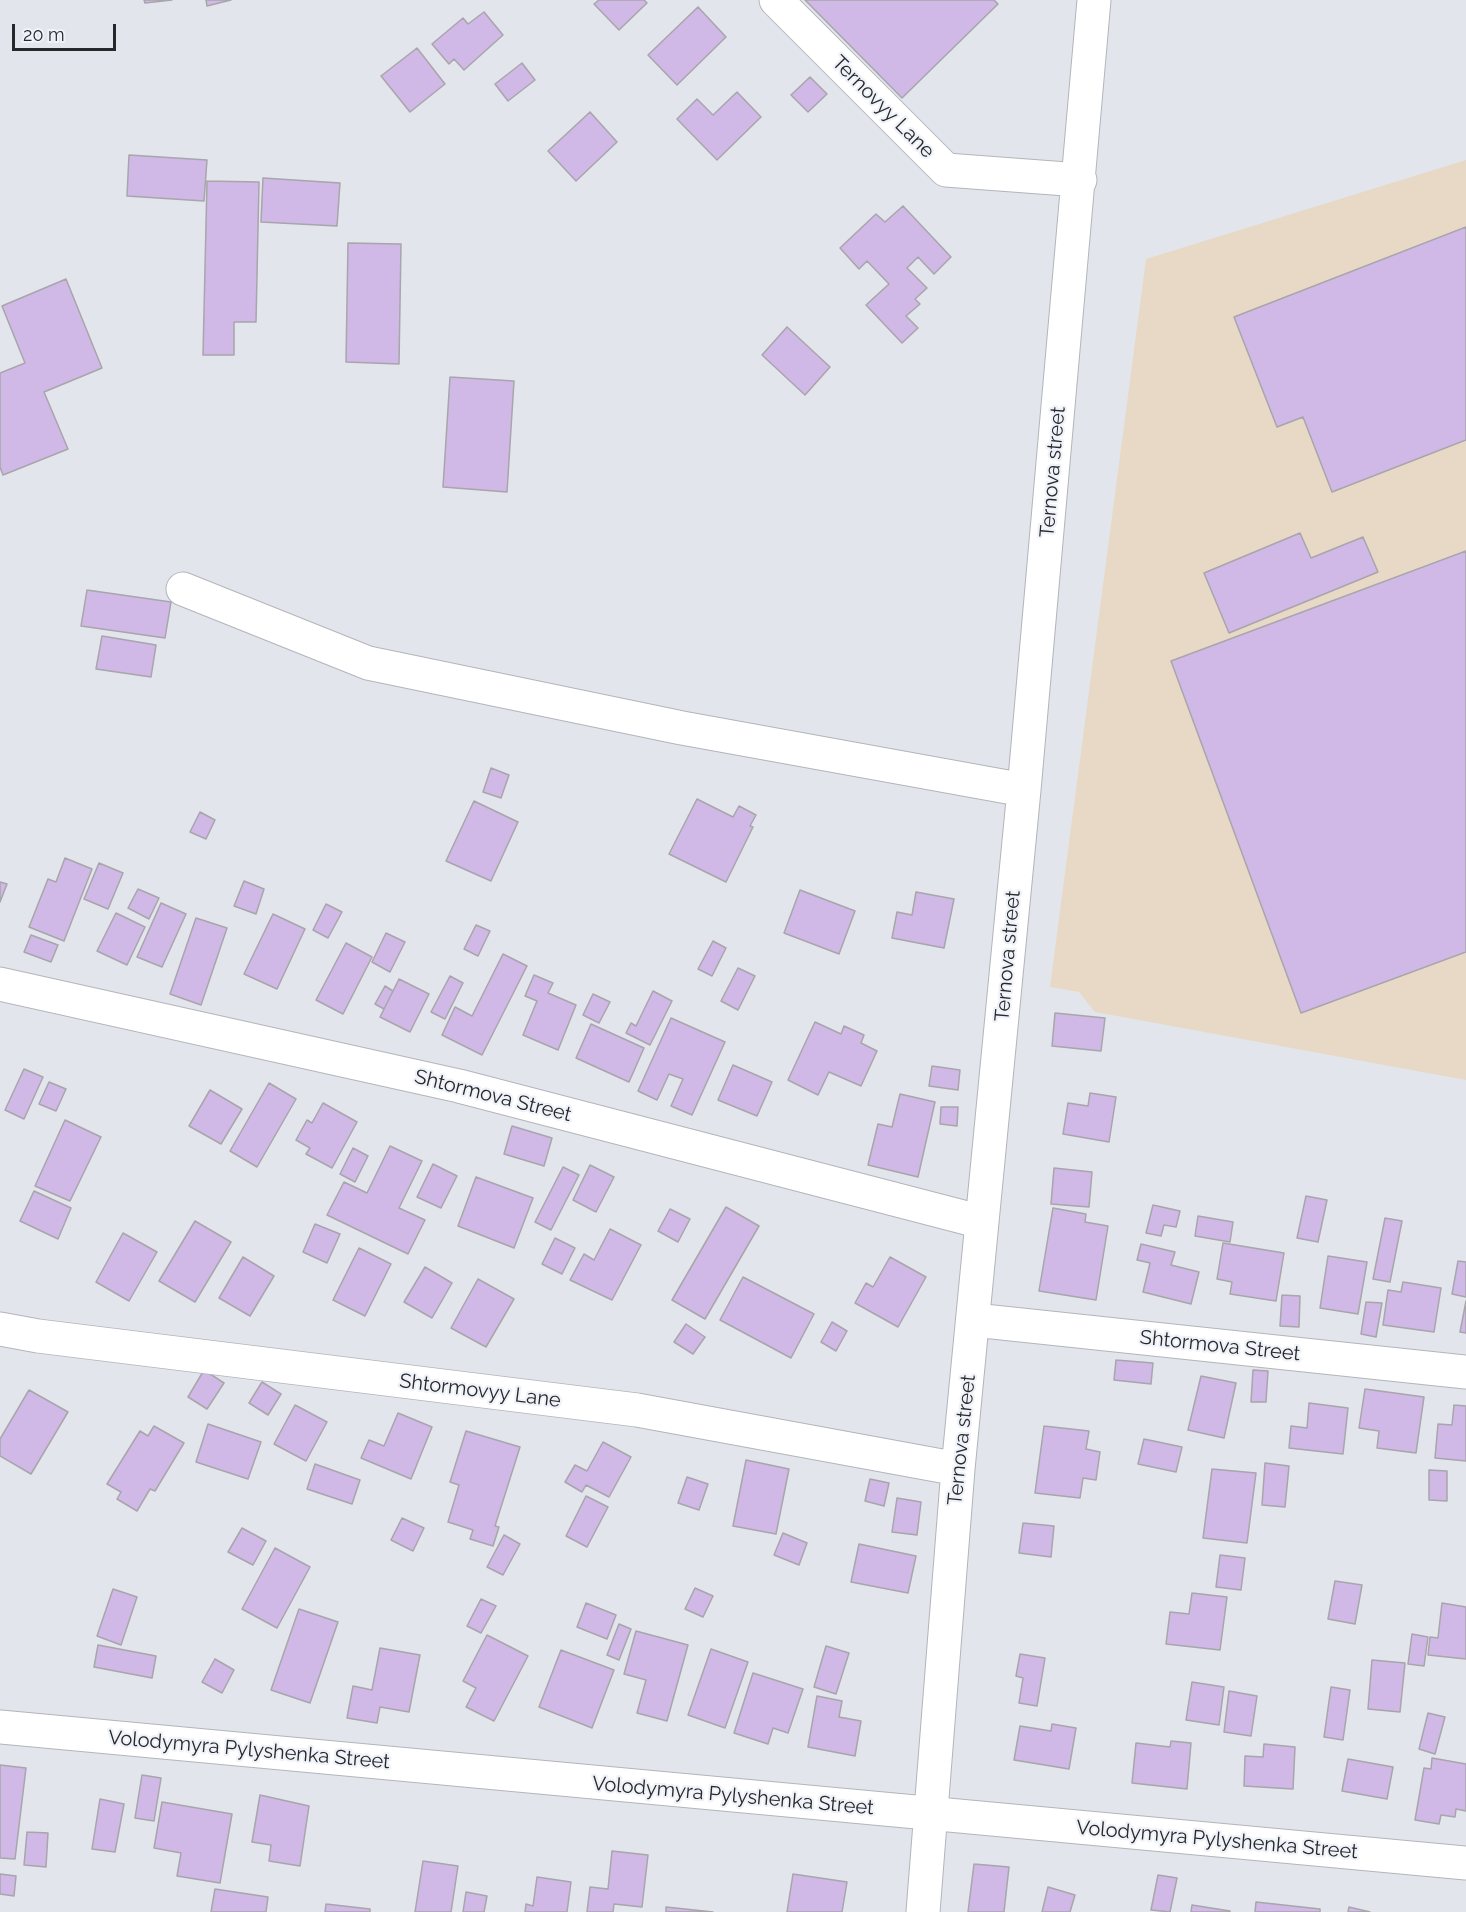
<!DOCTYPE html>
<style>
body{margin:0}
#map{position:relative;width:1466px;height:1912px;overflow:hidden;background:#e2e5eb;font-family:Raleway,sans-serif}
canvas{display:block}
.scale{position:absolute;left:12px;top:24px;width:104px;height:27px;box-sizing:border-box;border:3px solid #27282b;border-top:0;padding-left:8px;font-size:18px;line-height:21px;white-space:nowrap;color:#27282b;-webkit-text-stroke:4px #eff2f8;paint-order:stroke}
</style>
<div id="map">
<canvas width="1466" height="1912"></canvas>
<div class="scale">20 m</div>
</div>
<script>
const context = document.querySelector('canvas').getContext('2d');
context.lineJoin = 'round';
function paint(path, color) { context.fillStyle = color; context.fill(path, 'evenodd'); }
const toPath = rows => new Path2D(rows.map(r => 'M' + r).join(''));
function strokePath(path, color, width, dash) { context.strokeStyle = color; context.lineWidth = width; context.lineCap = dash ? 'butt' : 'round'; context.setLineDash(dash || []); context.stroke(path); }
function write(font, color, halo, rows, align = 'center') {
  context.font = font + ' Raleway,sans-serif'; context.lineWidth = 4.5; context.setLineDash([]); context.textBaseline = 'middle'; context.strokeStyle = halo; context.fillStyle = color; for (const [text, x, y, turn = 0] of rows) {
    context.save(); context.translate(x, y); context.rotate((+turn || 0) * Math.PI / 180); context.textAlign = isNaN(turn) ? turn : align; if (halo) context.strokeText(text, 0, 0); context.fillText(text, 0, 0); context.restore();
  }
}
const industrial = toPath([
 [1466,160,1466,1080,1095,1012,1079,992,1050,987,1146,259]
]);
const building = toPath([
 [144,0,172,0,145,3,144,0],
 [206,0,231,0,207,6,206,0],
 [599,0,644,0,647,3,619,30,594,4,599,0],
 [805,0,994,0,998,4,902,98,805,0],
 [698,7,726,37,677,85,648,55,698,7],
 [484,12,503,35,464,70,454,59,449,64,432,44,463,18,468,24,484,12],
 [417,48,445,84,410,112,381,76,417,48],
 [522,63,535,80,508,101,495,84,522,63],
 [810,77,827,94,808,112,791,95,810,77],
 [737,92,761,117,717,160,677,119,697,99,713,115,737,92],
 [590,112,617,142,576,181,548,151,590,112],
 [129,155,207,160,204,201,127,196,129,155],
 [263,178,340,183,337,226,261,222,263,178],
 [207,181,259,182,256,322,234,322,234,355,203,355,207,181],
 [903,206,951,257,934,274,918,257,907,268,927,288,915,299,920,304,906,316,918,328,902,343,866,305,889,284,867,261,859,269,840,248,876,214,885,222,903,206],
 [1466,227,1466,440,1332,492,1303,417,1277,427,1234,317,1466,227],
 [348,243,401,244,399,364,346,362,348,243],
 [66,279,102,368,44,392,68,449,3,475,0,467,0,373,25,363,2,306,66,279],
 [787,327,830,367,805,395,762,355,787,327],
 [450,377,514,381,507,492,443,487,450,377],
 [1300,533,1311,558,1363,537,1378,572,1229,633,1204,573,1300,533],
 [1466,551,1466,952,1301,1013,1171,661,1466,551],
 [87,590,171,602,165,638,81,626,87,590],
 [102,636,156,645,151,677,96,669,102,636],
 [491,768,509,775,501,798,483,792,491,768],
 [697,799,733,817,739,806,756,815,750,826,753,827,726,882,669,854,697,799],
 [474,801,518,822,491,881,446,861,474,801],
 [200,812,215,820,206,839,190,832,200,812],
 [65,858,92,869,64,941,29,927,48,879,56,882,65,858],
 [99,863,123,873,108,909,84,899,99,863],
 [244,881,264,889,256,914,234,906,244,881],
 [0,882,7,884,0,902,0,882],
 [138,889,159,898,149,919,128,908,138,889],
 [800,890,855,911,839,954,784,933,800,890],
 [916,892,954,899,944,948,892,938,897,912,912,915,916,892],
 [161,903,186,914,162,967,137,957,161,903],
 [326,904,342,912,328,938,313,930,326,904],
 [116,913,145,927,127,965,97,951,116,913],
 [273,914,305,929,277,989,244,974,273,914],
 [196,918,227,928,201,1005,170,994,196,918],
 [476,925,490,931,478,956,464,949,476,925],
 [386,933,405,942,390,972,372,962,386,933],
 [31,935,58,945,51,962,24,952,31,935],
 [713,941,726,948,712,976,698,969,713,941],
 [346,943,372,957,343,1014,316,1000,346,943],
 [503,954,527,966,482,1055,442,1035,455,1007,472,1016,503,954],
 [738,968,755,976,738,1010,721,1001,738,968],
 [534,975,553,983,548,993,576,1005,558,1050,523,1035,537,1001,525,996,534,975],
 [450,976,463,983,445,1019,431,1012,450,976],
 [399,979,429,994,410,1032,380,1017,399,979],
 [385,986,393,991,384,1009,375,1004,385,986],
 [653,991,672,1001,650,1045,626,1033,631,1023,636,1026,653,991],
 [593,994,610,1002,599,1023,583,1015,593,994],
 [1055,1013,1105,1018,1101,1051,1052,1046,1055,1013],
 [671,1018,725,1042,692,1115,671,1106,683,1079,669,1074,657,1100,638,1091,671,1018],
 [815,1022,841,1034,844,1026,864,1035,861,1043,877,1051,861,1086,829,1072,818,1095,788,1080,815,1022],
 [591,1024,644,1048,629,1082,576,1058,591,1024],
 [733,1065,772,1082,757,1116,718,1100,733,1065],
 [932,1066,960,1070,958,1090,929,1086,932,1066],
 [24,1069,43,1077,24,1119,5,1110,24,1069],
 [49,1082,66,1089,56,1111,39,1104,49,1082],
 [269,1083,296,1099,257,1167,230,1151,269,1083],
 [210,1090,242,1109,221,1144,189,1126,210,1090],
 [1090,1093,1116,1097,1109,1142,1063,1134,1068,1103,1088,1106,1090,1093],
 [900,1094,935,1102,918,1177,868,1165,878,1124,892,1127,900,1094],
 [323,1103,357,1122,332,1168,306,1154,310,1148,296,1140,307,1120,312,1123,323,1103],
 [941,1107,958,1107,957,1126,940,1124,941,1107],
 [65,1120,101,1137,70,1201,35,1186,65,1120],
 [512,1126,552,1138,544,1166,504,1154,512,1126],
 [390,1146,422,1161,399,1208,425,1220,408,1254,327,1215,344,1182,367,1193,390,1146],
 [353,1148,368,1156,355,1182,340,1174,353,1148],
 [433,1164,457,1176,441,1208,417,1197,433,1164],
 [590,1165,614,1177,596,1212,573,1200,590,1165],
 [563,1167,579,1175,551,1230,535,1222,563,1167],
 [1054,1168,1092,1172,1089,1207,1051,1204,1054,1168],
 [476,1177,533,1198,514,1248,458,1226,476,1177],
 [34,1191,71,1208,58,1239,20,1221,34,1191],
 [1306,1196,1327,1200,1318,1242,1297,1238,1306,1196],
 [1153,1205,1180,1211,1176,1227,1164,1225,1161,1236,1146,1233,1153,1205],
 [726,1207,759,1226,705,1319,672,1300,726,1207],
 [1053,1208,1086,1214,1085,1222,1108,1226,1096,1300,1039,1291,1053,1208],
 [670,1209,690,1219,678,1242,658,1231,670,1209],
 [1198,1216,1233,1222,1230,1242,1195,1236,1198,1216],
 [1385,1218,1402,1221,1390,1282,1373,1279,1385,1218],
 [195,1221,231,1242,195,1302,159,1281,195,1221],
 [315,1224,340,1234,327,1263,303,1252,315,1224],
 [610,1229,641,1245,612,1300,570,1280,584,1254,594,1260,610,1229],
 [123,1233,157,1252,129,1301,96,1282,123,1233],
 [555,1238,575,1248,562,1274,542,1264,555,1238],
 [1223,1243,1284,1253,1276,1301,1230,1294,1232,1282,1217,1279,1223,1243],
 [1141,1244,1175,1252,1171,1265,1199,1272,1191,1304,1143,1292,1150,1263,1137,1260,1141,1244],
 [359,1248,391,1264,365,1316,333,1300,359,1248],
 [1328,1256,1367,1262,1358,1314,1320,1308,1328,1256],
 [243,1257,274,1276,250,1316,219,1298,243,1257],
 [890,1257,926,1277,898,1327,855,1303,866,1283,873,1287,890,1257],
 [1458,1261,1466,1262,1466,1297,1452,1294,1458,1261],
 [425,1267,452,1283,432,1318,404,1302,425,1267],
 [743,1277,814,1314,791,1358,720,1320,743,1277],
 [478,1279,514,1299,486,1347,451,1328,478,1279],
 [1403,1282,1441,1288,1434,1332,1383,1325,1388,1290,1401,1292,1403,1282],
 [1282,1295,1300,1296,1299,1327,1280,1326,1282,1295],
 [1466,1301,1466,1333,1460,1332,1466,1301],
 [1366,1302,1382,1303,1376,1337,1361,1334,1366,1302],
 [832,1322,847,1331,836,1351,821,1342,832,1322],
 [686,1324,705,1337,693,1354,674,1342,686,1324],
 [1116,1360,1153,1363,1151,1384,1114,1380,1116,1360],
 [204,1370,224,1383,207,1409,188,1397,204,1370],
 [1253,1370,1268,1371,1266,1402,1251,1402,1253,1370],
 [1201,1376,1236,1383,1224,1438,1188,1430,1201,1376],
 [262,1382,281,1394,268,1415,249,1403,262,1382],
 [1365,1389,1424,1397,1416,1453,1377,1448,1379,1431,1359,1428,1365,1389],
 [29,1390,68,1412,31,1474,0,1456,0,1439,29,1390],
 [1309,1403,1348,1408,1343,1454,1289,1448,1291,1426,1307,1428,1309,1403],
 [295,1405,327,1422,306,1461,274,1444,295,1405],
 [1454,1405,1466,1406,1466,1461,1435,1458,1438,1424,1452,1425,1454,1405],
 [398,1413,432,1427,411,1479,361,1458,369,1440,384,1446,398,1413],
 [208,1424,261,1442,248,1479,196,1462,208,1424],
 [154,1426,184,1443,155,1491,150,1489,137,1511,117,1499,121,1492,107,1484,140,1431,148,1436,154,1426],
 [1044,1426,1089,1431,1086,1449,1100,1452,1096,1480,1083,1478,1080,1498,1035,1493,1044,1426],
 [466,1431,520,1447,495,1526,499,1527,493,1546,470,1539,473,1530,448,1522,459,1485,450,1482,466,1431],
 [1144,1439,1182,1447,1176,1472,1138,1464,1144,1439],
 [603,1442,631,1457,609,1497,586,1485,582,1492,565,1482,575,1465,587,1471,603,1442],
 [746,1460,789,1469,776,1534,733,1526,746,1460],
 [1265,1463,1289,1466,1285,1507,1262,1505,1265,1463],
 [315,1464,360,1480,352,1504,307,1489,315,1464],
 [1212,1469,1256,1473,1247,1543,1203,1538,1212,1469],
 [1429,1470,1447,1471,1447,1501,1429,1500,1429,1470],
 [687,1477,708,1484,699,1510,678,1503,687,1477],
 [870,1479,889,1483,884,1506,865,1501,870,1479],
 [586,1496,608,1507,587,1547,566,1536,586,1496],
 [897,1498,921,1502,917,1535,892,1532,897,1498],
 [402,1518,424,1528,413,1551,391,1540,402,1518],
 [1023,1523,1054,1526,1051,1557,1019,1553,1023,1523],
 [242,1528,266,1541,253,1565,228,1552,242,1528],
 [783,1533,807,1543,799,1565,774,1555,783,1533],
 [504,1535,520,1544,503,1575,487,1567,504,1535],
 [859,1544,916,1556,908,1593,851,1582,859,1544],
 [275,1548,310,1567,277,1628,242,1609,275,1548],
 [1220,1555,1245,1558,1241,1590,1216,1587,1220,1555],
 [1335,1581,1362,1585,1355,1624,1328,1619,1335,1581],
 [695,1588,713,1596,703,1617,685,1609,695,1588],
 [113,1589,137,1597,121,1645,97,1636,113,1589],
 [1192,1593,1227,1597,1220,1650,1166,1644,1170,1612,1189,1614,1192,1593],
 [481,1599,496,1606,481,1633,467,1626,481,1599],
 [586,1603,616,1615,607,1639,577,1627,586,1603],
 [1442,1603,1466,1607,1466,1659,1428,1655,1430,1637,1438,1638,1442,1603],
 [299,1609,338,1622,310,1703,271,1690,299,1609],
 [619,1624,631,1629,619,1660,607,1655,619,1624],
 [636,1631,688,1645,667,1721,637,1713,646,1680,624,1674,636,1631],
 [1412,1634,1428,1637,1424,1666,1408,1664,1412,1634],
 [487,1635,528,1656,494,1721,466,1707,476,1688,463,1681,487,1635],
 [98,1645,156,1656,152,1678,94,1667,98,1645],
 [826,1646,849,1653,836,1694,814,1687,826,1646],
 [380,1648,420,1655,409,1712,380,1707,377,1723,347,1718,353,1686,372,1690,380,1648],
 [711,1649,748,1662,725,1728,688,1715,711,1649],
 [561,1650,614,1670,592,1728,539,1707,561,1650],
 [1020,1654,1045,1658,1037,1706,1019,1703,1023,1678,1016,1676,1020,1654],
 [215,1659,234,1670,222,1693,202,1682,215,1659],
 [1372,1660,1405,1663,1400,1712,1368,1709,1372,1660],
 [753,1673,803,1689,788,1733,773,1728,768,1744,734,1733,753,1673],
 [1192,1682,1224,1687,1219,1725,1186,1720,1192,1682],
 [1331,1687,1350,1690,1343,1740,1324,1737,1331,1687],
 [1229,1691,1257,1696,1251,1736,1224,1732,1229,1691],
 [817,1696,842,1701,839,1717,861,1721,855,1756,808,1747,817,1696],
 [1428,1713,1445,1717,1435,1754,1419,1749,1428,1713],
 [1052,1724,1076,1728,1069,1769,1014,1760,1020,1726,1051,1731,1052,1724],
 [1171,1741,1191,1743,1187,1789,1132,1783,1136,1743,1170,1747,1171,1741],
 [1264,1744,1295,1747,1293,1789,1244,1786,1245,1756,1263,1757,1264,1744],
 [1432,1758,1466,1764,1466,1811,1456,1809,1455,1817,1441,1815,1439,1824,1415,1820,1424,1768,1431,1769,1432,1758],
 [1348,1759,1393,1767,1387,1799,1342,1791,1348,1759],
 [0,1765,26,1768,15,1859,0,1858,0,1765],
 [142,1775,161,1778,154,1821,135,1818,142,1775],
 [260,1795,309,1806,300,1866,269,1861,271,1845,252,1842,260,1795],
 [100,1799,124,1804,115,1852,92,1849,100,1799],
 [162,1802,232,1814,220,1883,177,1876,181,1853,154,1848,162,1802],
 [27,1832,48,1833,46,1867,24,1865,27,1832],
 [612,1851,648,1855,642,1907,614,1904,613,1912,587,1912,590,1887,608,1889,612,1851],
 [423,1861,458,1866,451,1912,415,1912,423,1861],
 [974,1864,1009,1867,1004,1912,968,1912,974,1864],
 [0,1874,16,1876,14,1896,0,1894,0,1874],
 [793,1874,847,1882,842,1912,787,1912,793,1874],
 [1158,1875,1177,1878,1170,1912,1151,1910,1158,1875],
 [537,1877,571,1882,567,1912,525,1912,526,1904,533,1906,537,1877],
 [1048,1887,1075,1895,1070,1912,1042,1912,1048,1887],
 [215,1889,268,1897,266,1912,211,1912,215,1889],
 [466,1892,487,1896,484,1912,463,1912,466,1892],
 [1256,1902,1320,1909,1320,1912,1255,1912,1256,1902],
 [326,1904,370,1909,370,1912,325,1912,326,1904],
 [1192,1905,1230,1911,1230,1912,1191,1912,1192,1905],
 [666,1907,713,1912,666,1912,666,1907],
 [1349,1907,1370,1912,1348,1912,1349,1907]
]);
const minor = toPath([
 [776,0,946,170,1080,180],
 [183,589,368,663,682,728,1024,790],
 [0,984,459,1086,982,1222],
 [974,1320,1466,1372],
 [0,1329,38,1336,637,1410,958,1469],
 [0,1727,1466,1863],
 [923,1912,958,1469,1024,790,1094,0]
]);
const streetNames = [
 ["Ternovyy Lane",883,107,45],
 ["Ternova street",1053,472,-85],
 ["Ternova street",1008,956,-85],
 ["Shtormova Street",493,1096,14],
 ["Shtormova Street",1220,1346,6],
 ["Shtormovyy Lane",480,1391,7],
 ["Ternova street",962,1440,-84],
 ["Volodymyra Pylyshenka Street",249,1750,5],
 ["Volodymyra Pylyshenka Street",733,1796,5],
 ["Volodymyra Pylyshenka Street",1217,1840,5]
];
paint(industrial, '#e7d9c6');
paint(building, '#d0b8e7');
strokePath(building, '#a8a5ab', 1.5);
strokePath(minor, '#b2b5ba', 35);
strokePath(minor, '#fff', 33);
write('20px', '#27282b', '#eff2f8', streetNames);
</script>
